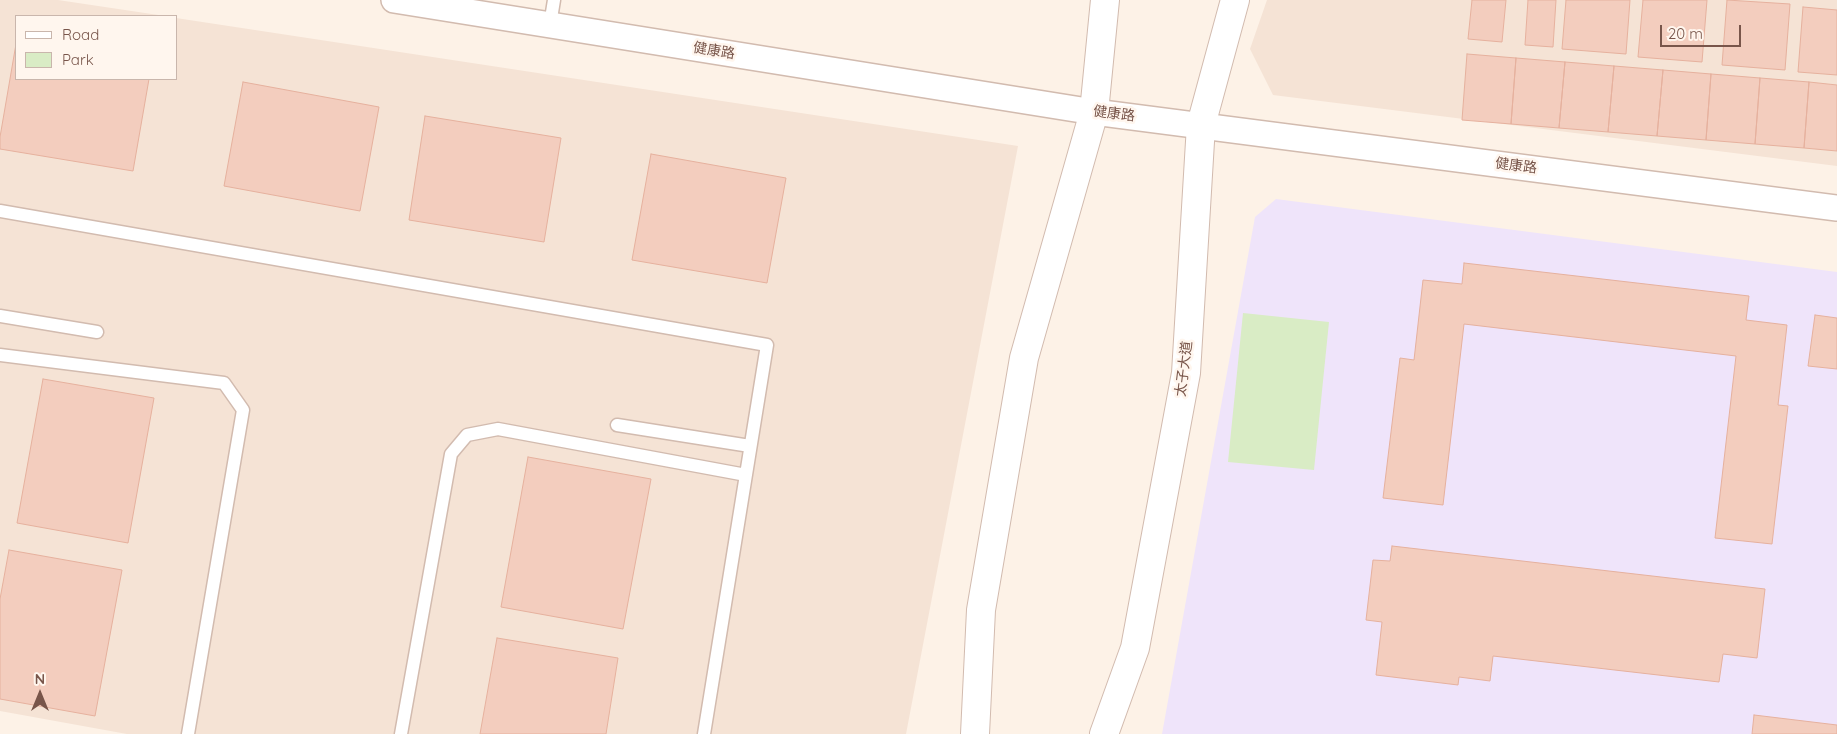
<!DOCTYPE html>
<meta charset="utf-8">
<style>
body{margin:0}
#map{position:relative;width:1837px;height:734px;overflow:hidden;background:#fdf2e7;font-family:Quicksand,sans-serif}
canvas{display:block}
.legend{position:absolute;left:15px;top:15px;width:162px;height:65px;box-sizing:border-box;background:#fff6ee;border:1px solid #c9b6ac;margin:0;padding:6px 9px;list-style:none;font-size:15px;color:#78554a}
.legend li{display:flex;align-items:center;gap:10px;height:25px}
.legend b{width:25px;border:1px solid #c9b6ac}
.north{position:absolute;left:15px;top:669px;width:50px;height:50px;-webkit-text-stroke:4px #fff6ee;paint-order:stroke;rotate:0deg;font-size:14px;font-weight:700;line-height:20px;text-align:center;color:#78554a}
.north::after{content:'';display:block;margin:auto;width:18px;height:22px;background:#78554a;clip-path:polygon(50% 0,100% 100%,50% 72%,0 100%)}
.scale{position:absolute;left:1660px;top:25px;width:81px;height:22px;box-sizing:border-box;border:2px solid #78554a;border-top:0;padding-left:6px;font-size:15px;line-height:18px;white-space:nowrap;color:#78554a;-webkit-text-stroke:4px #fff6ee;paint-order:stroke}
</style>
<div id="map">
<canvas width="1837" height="734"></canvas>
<ul class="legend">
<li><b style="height:6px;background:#fff"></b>Road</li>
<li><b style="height:14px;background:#d9ecc5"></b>Park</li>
</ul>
<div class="north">N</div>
<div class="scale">20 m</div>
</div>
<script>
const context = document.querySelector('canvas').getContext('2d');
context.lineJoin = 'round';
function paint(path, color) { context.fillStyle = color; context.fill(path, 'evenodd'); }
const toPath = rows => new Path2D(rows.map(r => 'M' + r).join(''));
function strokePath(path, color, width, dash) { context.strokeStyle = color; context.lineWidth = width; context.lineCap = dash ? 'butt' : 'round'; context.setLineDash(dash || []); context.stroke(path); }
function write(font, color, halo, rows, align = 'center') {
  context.font = font + ' Quicksand,"Noto Sans TC",sans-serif'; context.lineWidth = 5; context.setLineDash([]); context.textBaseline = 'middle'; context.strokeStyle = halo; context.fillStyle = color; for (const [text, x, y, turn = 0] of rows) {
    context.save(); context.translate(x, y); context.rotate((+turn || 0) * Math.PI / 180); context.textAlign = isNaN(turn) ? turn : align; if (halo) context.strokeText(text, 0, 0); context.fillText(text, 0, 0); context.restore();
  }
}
const residential = toPath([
 [0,0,58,0,165,16,16,16,16,79,176,79,176,18,1018,146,906,734,127,734,0,711],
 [1267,0,1837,0,1837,166,1273,95,1250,49]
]);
const education = toPath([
 [1276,199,1837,272,1837,734,1162,734,1255,217]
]);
const green = toPath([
 [1243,313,1329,322,1314,470,1228,462]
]);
const building = toPath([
 [1472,0,1506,0,1502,42,1468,39,1472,0],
 [1528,0,1556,0,1553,47,1525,45,1528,0],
 [1566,0,1630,0,1626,54,1562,49,1566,0],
 [1643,0,1707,0,1702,62,1638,57,1643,0],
 [1727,0,1790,4,1785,70,1722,65,1727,0],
 [1803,7,1837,10,1837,75,1798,72,1803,7],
 [16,44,16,79,149,79,133,171,0,149,0,137,16,44],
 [1467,54,1516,58,1511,124,1462,120,1467,54],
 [1516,58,1565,62,1559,128,1511,124,1516,58],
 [1565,62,1614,66,1608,132,1559,128,1565,62],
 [1614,66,1663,70,1657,136,1608,132,1614,66],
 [1663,70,1711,74,1706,140,1657,136,1663,70],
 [1711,74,1760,78,1755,144,1706,140,1711,74],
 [1760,78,1809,82,1804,148,1755,144,1760,78],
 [243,82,379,107,360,211,224,186,243,82],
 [1809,82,1837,85,1837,151,1804,148,1809,82],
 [425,116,561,138,544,242,409,220,425,116],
 [651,154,786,178,767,283,632,260,651,154],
 [1464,263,1749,296,1746,320,1787,325,1778,405,1788,406,1772,544,1715,538,1736,356,1464,324,1443,505,1383,498,1400,358,1414,360,1423,280,1462,284,1464,263],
 [1815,315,1837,318,1837,369,1808,366,1815,315],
 [43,379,154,398,128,543,17,523,43,379],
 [528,457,651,479,623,629,501,607,528,457],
 [1392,546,1765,589,1757,658,1723,654,1719,682,1493,656,1490,681,1459,677,1458,685,1376,675,1382,622,1366,620,1373,560,1390,561,1392,546],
 [9,550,122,570,95,716,0,699,0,599,9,550],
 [497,638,618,658,606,734,480,734,497,638],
 [1754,715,1837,725,1837,734,1752,734,1754,715]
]);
const service = toPath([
 [550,25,554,0],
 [0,211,767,345,704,734],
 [0,316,97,332],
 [0,355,224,383,243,410,188,734],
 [617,425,750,446],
 [401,734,451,454,467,435,498,429,746,475]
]);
const minor = toPath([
 [394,0,1094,112,1837,208]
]);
const tertiary = toPath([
 [975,734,981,610,1024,358,1094,112,1105,0],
 [1104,734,1135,648,1186,373,1201,125,1235,0]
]);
const streetNames = [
 ["健康路",714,51,9],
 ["健康路",1114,114,7],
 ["健康路",1516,166,7],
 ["太子大道",1184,369,-83]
];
paint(residential, '#f5e3d5');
paint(education, '#efe4fa');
paint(green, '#d9ecc5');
paint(building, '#f3cdbe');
strokePath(building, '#e6b19e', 1);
strokePath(service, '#d2bbaf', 15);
strokePath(minor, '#d2bbaf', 28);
strokePath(tertiary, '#d2bbaf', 30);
strokePath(service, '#fff', 12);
strokePath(minor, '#fff', 25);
strokePath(tertiary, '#fff', 28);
write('14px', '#78554a', '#fff6ee', streetNames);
</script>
